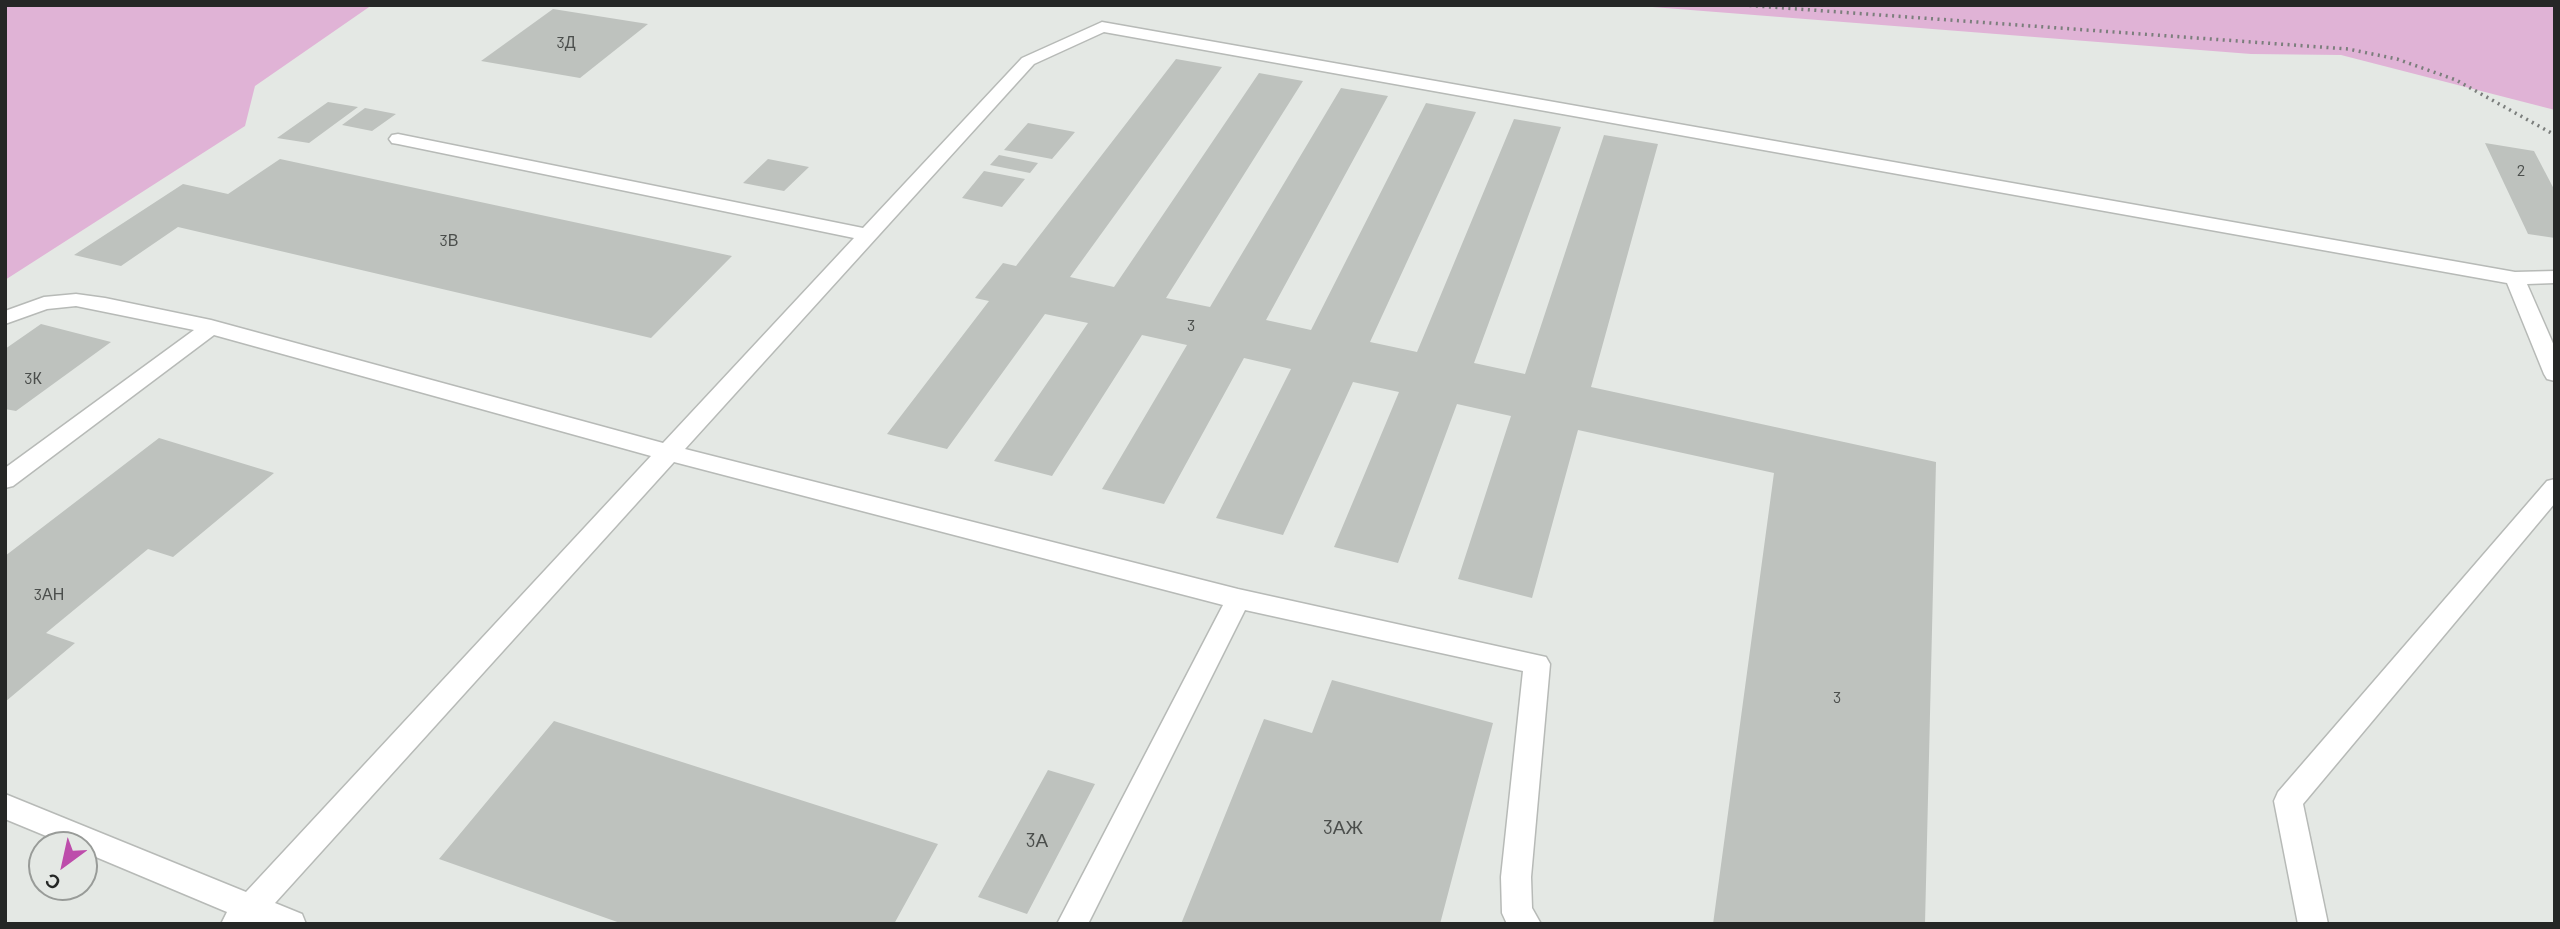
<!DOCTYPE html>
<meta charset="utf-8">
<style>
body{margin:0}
#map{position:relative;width:2560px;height:929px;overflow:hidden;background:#e4e8e4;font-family:Barlow,sans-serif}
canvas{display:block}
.frame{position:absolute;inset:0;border:7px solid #252726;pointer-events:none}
.north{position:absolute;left:28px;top:831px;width:70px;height:70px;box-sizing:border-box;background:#e4e8e4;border:2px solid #989b98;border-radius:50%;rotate:213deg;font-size:19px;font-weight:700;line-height:28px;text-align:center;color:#252726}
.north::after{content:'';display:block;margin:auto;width:24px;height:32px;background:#bd4dab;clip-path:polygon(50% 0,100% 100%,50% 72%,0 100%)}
</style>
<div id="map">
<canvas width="2560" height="929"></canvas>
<div class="frame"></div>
<div class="north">С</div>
</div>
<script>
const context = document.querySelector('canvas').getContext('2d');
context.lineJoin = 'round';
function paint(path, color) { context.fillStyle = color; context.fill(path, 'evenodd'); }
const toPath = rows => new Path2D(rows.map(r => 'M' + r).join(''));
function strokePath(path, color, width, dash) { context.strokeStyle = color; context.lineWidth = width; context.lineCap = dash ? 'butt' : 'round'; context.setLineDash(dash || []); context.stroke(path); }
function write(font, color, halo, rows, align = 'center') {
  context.font = font + ' Barlow,sans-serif'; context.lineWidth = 5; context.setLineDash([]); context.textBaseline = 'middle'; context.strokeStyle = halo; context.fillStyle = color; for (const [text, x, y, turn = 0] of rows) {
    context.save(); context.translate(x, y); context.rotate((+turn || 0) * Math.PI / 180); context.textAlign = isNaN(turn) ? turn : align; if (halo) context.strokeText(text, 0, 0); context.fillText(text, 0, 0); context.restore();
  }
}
const green = toPath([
 [5,5,372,5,255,86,245,126,5,280],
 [1627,5,2555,5,2555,110,2341,55,2251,54]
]);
const building = toPath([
 [553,9,648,24,580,78,481,61],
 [1176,59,1222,67,1070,277,1114,287,1259,73,1303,81,1166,298,1210,307,1341,88,1388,96,1266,320,1311,330,1426,103,1476,112,1370,342,1417,352,1514,119,1561,127,1474,363,1525,374,1604,135,1658,144,1591,387,1936,462,1925,924,1713,924,1774,473,1578,430,1532,598,1458,579,1511,416,1457,404,1398,563,1334,547,1399,392,1353,382,1283,535,1216,518,1291,369,1244,358,1164,504,1102,489,1187,345,1142,335,1052,476,994,461,1088,323,1045,314,947,449,887,434,989,301,975,298,1003,263,1016,266],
 [328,102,358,107,309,143,277,138],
 [365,108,396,114,372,131,342,125],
 [1028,123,1075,132,1052,159,1004,150],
 [2485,143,2534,151,2555,191,2555,238,2528,234],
 [999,155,1038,163,1030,173,990,165],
 [280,159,732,256,651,338,178,227,121,266,74,255,183,184,228,194],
 [768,159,809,167,784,191,743,183],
 [984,171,1025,179,1002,207,962,198],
 [41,324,111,342,16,411,5,409,5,349],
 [159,438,274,473,173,557,148,549,46,633,75,643,5,702,5,556],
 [1332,680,1493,723,1440,924,1181,924,1264,719,1312,733],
 [554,721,938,844,894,924,623,924,439,859],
 [1048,770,1095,784,1027,914,978,897]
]);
const path = toPath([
 [1743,5,2348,49,2397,59,2456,80,2555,135]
]);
const lane = toPath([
 [1102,22,2515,272,2555,271,2555,283,2527,284,2555,348,2555,381,2547,379,2544,374,2507,283,1104,32,1034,64,685,449,1238,589,1546,657,1550,664,1531,877,1532,908,1541,924,1507,924,1502,913,1501,877,1523,671,1245,610,1088,924,1057,924,1223,605,674,462,275,903,302,914,306,924,221,924,227,912,84,852,84,845,68,845,5,819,5,794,246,892,651,456,214,335,13,486,5,488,5,468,194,330,76,306,47,309,5,324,5,311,44,297,76,294,105,298,211,320,663,443,854,238,398,144,392,143,389,139,392,135,398,134,863,228,1022,58,1102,22],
 [2555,479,2555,503,2303,804,2328,924,2298,924,2274,801,2278,792,2547,481,2555,479]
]);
const numberNames = [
 ["3Д",566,43],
 ["2",2521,171],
 ["3В",449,241],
 ["3",1191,326],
 ["3К",33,379],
 ["3АН",49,595],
 ["3",1837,698]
];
const nearNumbernames = [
 ["3АЖ",1343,828],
 ["3А",1037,841]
];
paint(green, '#e0b3d6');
paint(building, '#bec2be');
strokePath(lane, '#b7bab7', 3);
strokePath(path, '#7b7e7c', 3.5, [2, 4.5]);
paint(lane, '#fff');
write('16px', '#4b4e4c', null, numberNames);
write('19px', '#4b4e4c', null, nearNumbernames);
</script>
